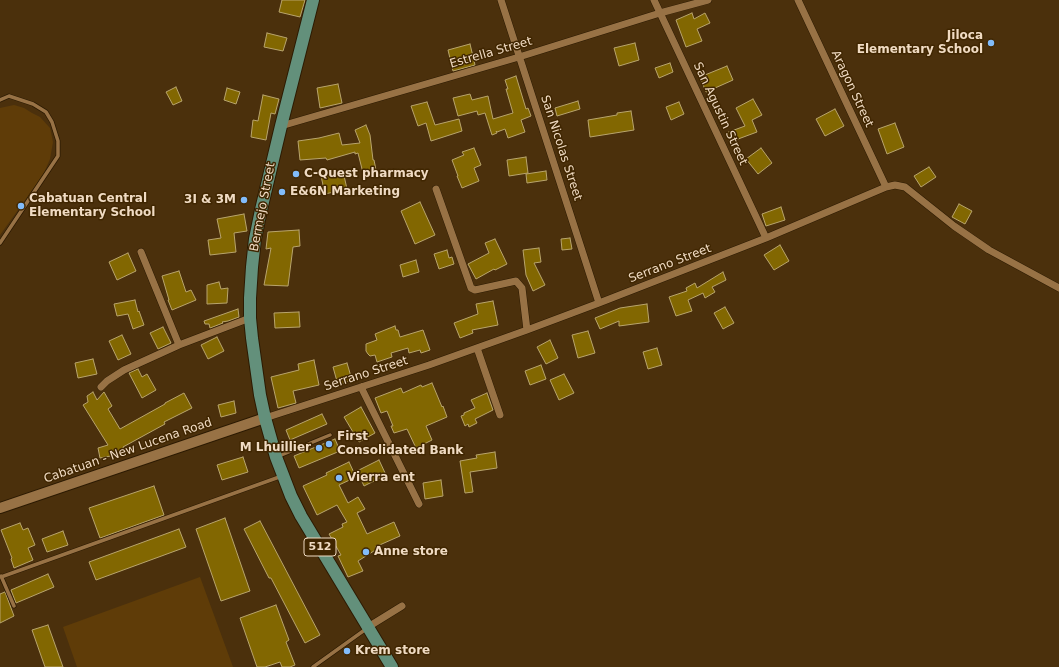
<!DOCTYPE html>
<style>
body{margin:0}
canvas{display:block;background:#4b300c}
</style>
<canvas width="1059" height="667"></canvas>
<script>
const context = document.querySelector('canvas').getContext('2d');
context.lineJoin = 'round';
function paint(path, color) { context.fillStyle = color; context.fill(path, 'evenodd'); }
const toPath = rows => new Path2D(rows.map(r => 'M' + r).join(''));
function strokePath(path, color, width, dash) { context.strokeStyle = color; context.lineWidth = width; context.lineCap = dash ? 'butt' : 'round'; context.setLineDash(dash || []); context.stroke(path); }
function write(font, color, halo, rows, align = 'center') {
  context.font = font + ' "DejaVu Sans",sans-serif'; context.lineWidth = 3; context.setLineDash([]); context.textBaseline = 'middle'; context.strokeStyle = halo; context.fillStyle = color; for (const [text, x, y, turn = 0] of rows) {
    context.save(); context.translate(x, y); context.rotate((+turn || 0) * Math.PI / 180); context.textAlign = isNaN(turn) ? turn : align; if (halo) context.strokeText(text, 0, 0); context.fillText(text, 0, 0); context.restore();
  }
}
const green = toPath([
 [14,105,24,108,32,113,40,117,50,128,53,142,50,159,43,175,0,235,0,108],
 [200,577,233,667,77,667,63,627]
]);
const building = toPath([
 [282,0,305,0,300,17,279,12,282,0],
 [692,13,694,19,705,13,710,23,697,29,702,41,686,47,676,20,692,13],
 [267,33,287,38,283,51,264,47,267,33],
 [635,43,639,60,619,66,614,48,635,43],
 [470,44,475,65,453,71,448,50,470,44],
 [670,63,673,72,659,78,655,68,670,63],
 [727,66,733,80,706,92,700,77,727,66],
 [516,76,526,109,528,108,531,116,521,120,525,132,508,138,505,129,497,132,496,131,497,133,492,135,485,113,478,115,477,111,458,116,453,98,470,94,472,100,488,96,493,119,513,113,506,89,508,89,505,80,516,76],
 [338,84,342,103,320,108,317,88,338,84],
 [176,87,182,101,173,105,166,92,176,87],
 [227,88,240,92,236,104,224,100,227,88],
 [263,95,279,99,275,114,271,113,266,140,251,137,253,120,258,121,263,95],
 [753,99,762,115,752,120,757,132,730,142,726,133,745,126,736,108,753,99],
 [578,101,580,109,557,116,555,108,578,101],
 [427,102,435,125,459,119,462,131,431,141,426,123,418,126,411,106,427,102],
 [679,102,684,114,671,120,666,107,679,102],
 [835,109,844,126,825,136,816,119,835,109],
 [631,111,634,130,590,137,588,120,617,115,617,113,631,111],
 [895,123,904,147,887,154,878,129,895,123],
 [366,125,370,135,373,160,374,160,376,170,363,173,358,153,355,154,355,152,327,160,326,158,300,160,298,141,319,138,339,133,342,145,360,143,355,130,366,125],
 [474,148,481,165,474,168,479,181,462,188,457,176,458,176,452,160,464,155,462,152,474,148],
 [761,148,772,163,758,174,746,159,761,148],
 [526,157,528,173,509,176,507,160,526,157],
 [929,167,936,177,921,187,914,176,929,167],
 [343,171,347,189,325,194,321,176,343,171],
 [546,171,547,180,527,183,526,174,546,171],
 [420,202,435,235,415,244,401,211,420,202],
 [959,204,972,211,965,224,952,217,959,204],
 [781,207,785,220,766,226,762,214,781,207],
 [244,214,247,231,234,233,236,252,210,255,208,240,221,238,217,219,244,214],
 [299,230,300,246,293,247,288,286,264,285,271,248,266,249,268,232,299,230],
 [570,238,572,249,562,250,561,239,570,238],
 [495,239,507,264,495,270,494,269,476,279,468,264,489,253,485,243,495,239],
 [780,245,789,261,774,270,764,255,780,245],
 [539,248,541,262,534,263,545,285,533,291,526,275,523,250,539,248],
 [447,250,449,258,452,257,454,264,439,269,434,254,447,250],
 [128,253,136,271,117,280,109,262,128,253],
 [416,260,419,272,403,277,400,265,416,260],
 [179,271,186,292,191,290,196,300,172,310,168,300,169,300,162,276,179,271],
 [723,272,726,280,712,287,715,292,705,298,703,293,688,300,692,311,676,316,669,297,687,291,686,288,695,283,697,288,723,272],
 [219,282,221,289,228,288,227,303,207,304,207,285,219,282],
 [135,300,138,312,139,311,144,325,133,329,128,314,117,316,114,304,135,300],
 [493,301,498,325,472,330,473,333,460,338,454,323,478,314,476,304,493,301],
 [647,304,649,322,619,326,619,321,600,329,595,318,620,308,647,304],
 [725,307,734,323,723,329,714,313,725,307],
 [238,309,239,317,228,321,222,322,223,323,210,328,209,324,205,324,204,321,238,309],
 [299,312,300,327,275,328,274,313,299,312],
 [395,326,396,330,398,330,400,337,423,330,430,350,421,353,420,350,409,353,408,348,391,353,392,357,377,362,375,355,370,356,368,354,366,351,366,344,377,340,375,334,395,326],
 [163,327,171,343,158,349,150,333,163,327],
 [588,331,595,353,578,358,572,335,588,331],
 [122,335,131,354,118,360,109,341,122,335],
 [217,337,224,351,208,359,201,345,217,337],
 [550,340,558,358,546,364,537,347,550,340],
 [657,348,662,365,648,369,643,352,657,348],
 [93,359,97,374,78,378,75,363,93,359],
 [314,360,319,385,293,391,296,403,278,408,271,377,299,370,298,364,314,360],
 [347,363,352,380,338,385,333,367,347,363],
 [541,365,546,379,530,385,525,371,541,365],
 [138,369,142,377,147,374,156,390,142,398,129,373,138,369],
 [564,374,574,393,559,400,550,380,564,374],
 [432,383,442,407,443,406,447,417,426,426,432,440,416,448,407,429,394,433,391,426,393,426,387,411,381,413,375,398,401,388,403,393,421,385,422,387,432,383],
 [93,392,97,400,104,392,112,406,108,409,120,429,165,404,165,403,184,393,192,408,164,422,165,424,123,447,124,455,117,457,116,455,100,458,98,448,108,445,83,405,88,402,87,396,93,392],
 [487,393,493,410,475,419,477,423,469,427,468,424,465,426,461,416,464,415,464,413,475,408,471,400,487,393],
 [234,401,236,413,221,417,218,405,234,401],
 [361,407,375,433,359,442,344,417,361,407],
 [322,414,327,424,290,440,286,430,322,414],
 [335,439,340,451,299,468,294,456,335,439],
 [495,452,497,468,470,472,473,492,465,493,460,461,477,458,476,455,495,452],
 [243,457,248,472,222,480,217,465,243,457],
 [379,460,386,475,364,486,357,471,379,460],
 [349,462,356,477,339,485,348,503,358,497,365,509,357,513,367,534,394,522,400,536,375,547,377,549,358,561,363,571,348,577,338,556,341,555,329,534,343,527,342,524,347,522,337,505,317,515,303,486,327,475,326,473,349,462],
 [441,480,443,496,425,499,423,483,441,480],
 [154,486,164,515,100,538,89,508,154,486],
 [225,518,250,591,221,601,196,529,225,518],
 [260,521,320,635,305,643,271,578,269,578,244,529,260,521],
 [20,523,23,530,28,528,35,545,28,548,33,560,14,568,11,559,12,558,1,530,20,523],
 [179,529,186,547,96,580,89,562,179,529],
 [63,531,68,545,47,552,42,539,63,531],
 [48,574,54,587,16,603,11,590,48,574],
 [5,592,14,616,0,623,0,594,5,592],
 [276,605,289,640,286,642,295,665,290,667,282,667,280,662,265,667,257,667,240,618,276,605],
 [48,625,63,667,45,667,32,630,48,625]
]);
const lane = toPath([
 [0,100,9,96,33,104,46,112,52,122,58,141,58,156,0,243],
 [279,456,330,435],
 [1,576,14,606],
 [1,577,282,476],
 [313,667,366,629]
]);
const street = toPath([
 [501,0,599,303],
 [654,0,766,238],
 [798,0,886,187],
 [281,126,519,57,660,13,708,0],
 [436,189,471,288,475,290,516,281,522,288,527,330],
 [141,252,179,345],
 [477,348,500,415],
 [101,387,107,381,124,370,179,345,250,318],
 [361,387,419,504],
 [265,418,429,365,527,330,599,303,766,238,886,187,895,185,905,187,954,226,989,250,1059,288],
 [368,627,402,606]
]);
const secondary = toPath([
 [0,508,265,418]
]);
const primary = toPath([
 [313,0,281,126,261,210,255,239,252,267,250,298,250,318,252,338,260,395,265,418,276,457,291,496,301,516,392,667]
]);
const markers = [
 [991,43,4,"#82bcfa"],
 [296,174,4,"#82bcfa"],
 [282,192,4,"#82bcfa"],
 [244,200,4,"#82bcfa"],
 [21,206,4,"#82bcfa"],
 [329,444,4,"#82bcfa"],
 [319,448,4,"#82bcfa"],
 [339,478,4,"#82bcfa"],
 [366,552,4,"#82bcfa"],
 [347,651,4,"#82bcfa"]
];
const shields = [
 [320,547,32]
];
const shieldNames = [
 ["512",320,547]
];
const poiNames = [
 ["Jiloca",983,36,"right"],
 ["Elementary School",983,50,"right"],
 ["C-Quest pharmacy",304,174],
 ["E&6N Marketing",290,192],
 ["Cabatuan Central",29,199],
 ["Elementary School",29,213],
 ["3I & 3M",236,200,"right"],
 ["First",337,437],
 ["Consolidated Bank",337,451],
 ["M Lhuillier",311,448,"right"],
 ["Vierra ent",347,478],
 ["Anne store",374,552],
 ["Krem store",355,651]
];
const streetNames = [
 ["Estrella Street",491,53,-16],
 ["Aragon Street",852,89,65],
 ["San Agustin Street",720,114,65],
 ["San Nicolas Street",561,148,72],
 ["Bermejo Street",263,207,-79],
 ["Serrano Street",670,264,-21],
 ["Serrano Street",366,374,-18],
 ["Cabatuan - New Lucena Road",128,451,-19]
];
paint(green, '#5f3c08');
paint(building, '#826701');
strokePath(building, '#b8a46c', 1);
strokePath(lane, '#2c1a02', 5);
strokePath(street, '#2c1a02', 8);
strokePath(secondary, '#2c1a02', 12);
strokePath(primary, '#2c1a02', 14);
strokePath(lane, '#987245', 3.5);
strokePath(street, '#987245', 7);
strokePath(secondary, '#987245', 10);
strokePath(primary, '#63907b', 12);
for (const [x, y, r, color] of markers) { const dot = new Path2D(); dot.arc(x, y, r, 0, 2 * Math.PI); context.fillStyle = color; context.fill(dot); strokePath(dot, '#402601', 1.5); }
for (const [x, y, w] of shields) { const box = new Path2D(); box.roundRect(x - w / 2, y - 9, w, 18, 3); context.fillStyle = '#402601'; context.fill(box); strokePath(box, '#f0dbc3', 1); }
write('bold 11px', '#f0dbc3', null, shieldNames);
write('bold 12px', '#f0dbc3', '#402601', poiNames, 'left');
write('12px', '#f0dbc3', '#402601', streetNames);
</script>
